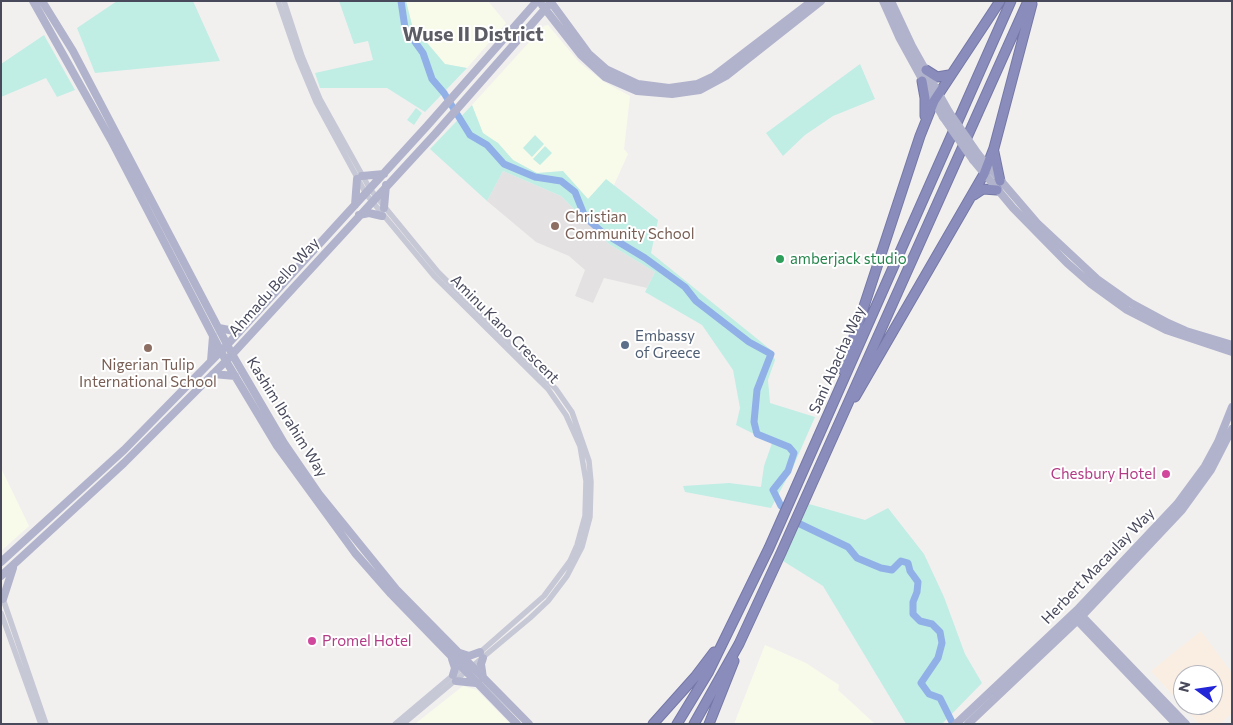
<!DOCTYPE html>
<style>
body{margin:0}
#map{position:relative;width:1233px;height:725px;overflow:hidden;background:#f2f0ef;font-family:Commissioner,sans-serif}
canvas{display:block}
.frame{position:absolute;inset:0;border:2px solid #484a5c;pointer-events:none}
.north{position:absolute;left:1173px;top:665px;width:50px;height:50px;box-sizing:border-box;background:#fff;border:1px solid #b6b7be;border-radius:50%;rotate:284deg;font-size:14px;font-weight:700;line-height:20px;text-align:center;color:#484a5c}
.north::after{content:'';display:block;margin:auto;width:18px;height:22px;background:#2326d8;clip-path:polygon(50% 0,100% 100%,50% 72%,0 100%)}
</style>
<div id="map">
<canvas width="1233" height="725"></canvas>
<div class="frame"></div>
<div class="north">N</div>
</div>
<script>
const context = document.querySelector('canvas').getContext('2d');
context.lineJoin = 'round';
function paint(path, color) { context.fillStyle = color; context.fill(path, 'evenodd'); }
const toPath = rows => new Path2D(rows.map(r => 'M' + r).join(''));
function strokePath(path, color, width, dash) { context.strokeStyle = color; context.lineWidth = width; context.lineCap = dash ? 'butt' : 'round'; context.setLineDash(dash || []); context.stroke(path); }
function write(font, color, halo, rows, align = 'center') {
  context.font = font + ' Commissioner,sans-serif'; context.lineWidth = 4; context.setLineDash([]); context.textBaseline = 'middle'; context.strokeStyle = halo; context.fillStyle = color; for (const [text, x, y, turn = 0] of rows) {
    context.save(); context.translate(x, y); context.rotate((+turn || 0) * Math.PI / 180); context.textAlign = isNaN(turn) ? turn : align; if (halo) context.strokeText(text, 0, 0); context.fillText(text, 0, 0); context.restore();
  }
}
const commercial = toPath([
 [406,1,488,1,506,23,467,68,445,64,412,25],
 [548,25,579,62,604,82,630,96,624,149,628,154,613,187,606,180,588,199,563,171,537,173,513,160,498,143,483,134,472,105,544,26],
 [1,468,29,526,1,551],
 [765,645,806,663,839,685,838,690,875,724,734,724],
 [463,686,477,690,510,724,415,724]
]);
const education = toPath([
 [503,171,561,196,609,244,655,272,647,288,604,278,593,303,575,296,585,270,569,256,536,242,487,201]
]);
const medical = toPath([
 [1201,631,1232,673,1232,713,1220,724,1199,724,1151,671],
 [1183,675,1213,675,1213,705,1183,705]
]);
const green = toPath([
 [117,1,193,1,220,61,95,73,77,28],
 [339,1,406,1,412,25,445,64,467,68,425,112,387,88,320,88,315,73,373,60,368,41,354,44],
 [44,35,75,90,57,97,46,78,1,97,1,64],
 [860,64,875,99,833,116,805,135,783,156,766,133],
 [472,105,483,133,498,143,513,160,537,173,563,171,588,199,606,179,633,200,658,220,651,253,771,350,775,360,768,380,770,403,815,417,793,467,771,508,685,492,683,486,729,483,761,487,764,466,772,443,736,425,740,408,733,370,702,325,645,292,655,272,609,244,561,196,503,171,487,201,430,149],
 [416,108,422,113,414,125,407,120],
 [535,135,544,144,532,157,523,148],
 [545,146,552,153,540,165,533,159],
 [809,504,865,520,888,508,924,554,944,597,965,654,982,683,942,724,906,724,823,586,783,561]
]);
const river = toPath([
 [401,1,405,28,423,53,432,79,444,93,470,135,487,145,504,164,535,177,561,181,575,192,585,217,602,232,645,258,685,287,696,301,749,342,771,354,757,390,754,422,757,434,789,447,794,453,788,471,773,490,781,506],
 [800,524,848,547,857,558,881,568,892,570,901,561,908,563,910,571,918,582,917,592,913,602,913,614,920,621,932,624,940,632,942,643,938,658,921,683,929,694,940,698,953,724]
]);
const minor = toPath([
 [278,1,298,59,316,102,366,194,434,276,548,389,566,415,580,446,586,481,585,516,577,545,570,561,544,596,478,654],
 [284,1,302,56,320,99,370,189,438,272,556,389,572,412,589,461,591,482,590,517,582,547,567,576,548,601,530,618,403,724],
 [2,596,46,724],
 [1,613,41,724],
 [395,724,465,665]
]);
const major = toPath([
 [33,1,111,140,226,361,277,446,355,553,391,594,517,724],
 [42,1,73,51,232,354,284,443,319,494,396,589,529,724],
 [550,1,589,54,606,69,638,84,669,88,697,84,714,76,812,1],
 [883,1,899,37,943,117],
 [891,1,912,46,949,112],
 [542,5,581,55,605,77,637,91,672,94,700,90,726,76,821,1],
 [978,154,1038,224,1097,279,1131,303,1168,323,1186,331,1232,345],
 [973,160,1013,208,1067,263,1091,284,1127,310,1166,330,1232,352],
 [362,176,384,174],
 [355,205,357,179],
 [384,208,386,185],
 [359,215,369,213,382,216],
 [219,328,239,332],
 [211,361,213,336],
 [213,374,235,376],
 [1,562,124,450,227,345,427,126,537,1],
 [1,576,124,463,226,361,435,134,552,1],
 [3,599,13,568],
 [1080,614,1186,724],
 [1075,618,1176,724],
 [460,653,469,656,480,652],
 [452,659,455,668,453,675],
 [483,678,481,664,483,658],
 [456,681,476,683],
 [956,724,1077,610,1177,504,1205,466,1218,442,1232,407],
 [968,724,1082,616,1182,510,1211,470,1232,429]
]);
const highway = toPath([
 [926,70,937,77,949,75],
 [922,81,925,98,925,116],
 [994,152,1000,181],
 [974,195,983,189,997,190],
 [843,370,920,136,934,101,1000,1],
 [855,397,984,174,994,148,1032,4],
 [653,724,695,677,714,652],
 [677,724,708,673,769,548,1011,1],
 [694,724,739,644,781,553,1028,1],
 [709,724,734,661]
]);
const majorBridge = toPath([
 [949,112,978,154],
 [943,117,973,160]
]);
const markers = [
 [555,226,5,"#8d6e63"],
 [780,259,5,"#2e9e5b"],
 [625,345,5,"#5c6f8a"],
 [148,348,5,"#8d6e63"],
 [1166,474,5,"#d1479c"],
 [312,641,5,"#d1479c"]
];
const educationNames = [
 ["Christian",565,217],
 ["Community School",565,234],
 ["Nigerian Tulip",148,365,"center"],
 ["International School",148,382,"center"]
];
const leisureNames = [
 ["amberjack studio",790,259]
];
const streetNames = [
 ["Ahmadu Bello Way",274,287,-48],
 ["Aminu Kano Crescent",505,329,45],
 ["Sani Abacha Way",837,360,-66],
 ["Kashim Ibrahim Way",287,417,58],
 ["Herbert Macaulay Way",1098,566,-46]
];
const serviceNames = [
 ["Embassy",635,336],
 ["of Greece",635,353]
];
const hotelNames = [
 ["Chesbury Hotel",1156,474],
 ["Promel Hotel",322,641,"left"]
];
const districtNames = [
 ["Wuse II District",473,34]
];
paint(commercial, '#f9fbea');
paint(education, '#e3e1e1');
paint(medical, '#faeee2');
paint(green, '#c0ede4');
strokePath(river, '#90b0e7', 7);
strokePath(highway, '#7578a7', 11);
strokePath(minor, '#c7c8d6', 5.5);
strokePath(major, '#b1b3cc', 8);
strokePath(highway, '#8a8dbb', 9);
strokePath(majorBridge, '#b1b3cc', 8);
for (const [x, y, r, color] of markers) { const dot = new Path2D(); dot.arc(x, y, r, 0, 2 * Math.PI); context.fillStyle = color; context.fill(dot); strokePath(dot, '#fff', 2); }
write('15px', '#785e54', '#fff', educationNames, 'left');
write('15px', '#27864d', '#fff', leisureNames, 'left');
write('15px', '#484a5c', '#fff', streetNames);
write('15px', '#4e5e75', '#fff', serviceNames, 'left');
write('15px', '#b23c85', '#fff', hotelNames, 'right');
write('bold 20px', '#5c5c64', '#fff', districtNames);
</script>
